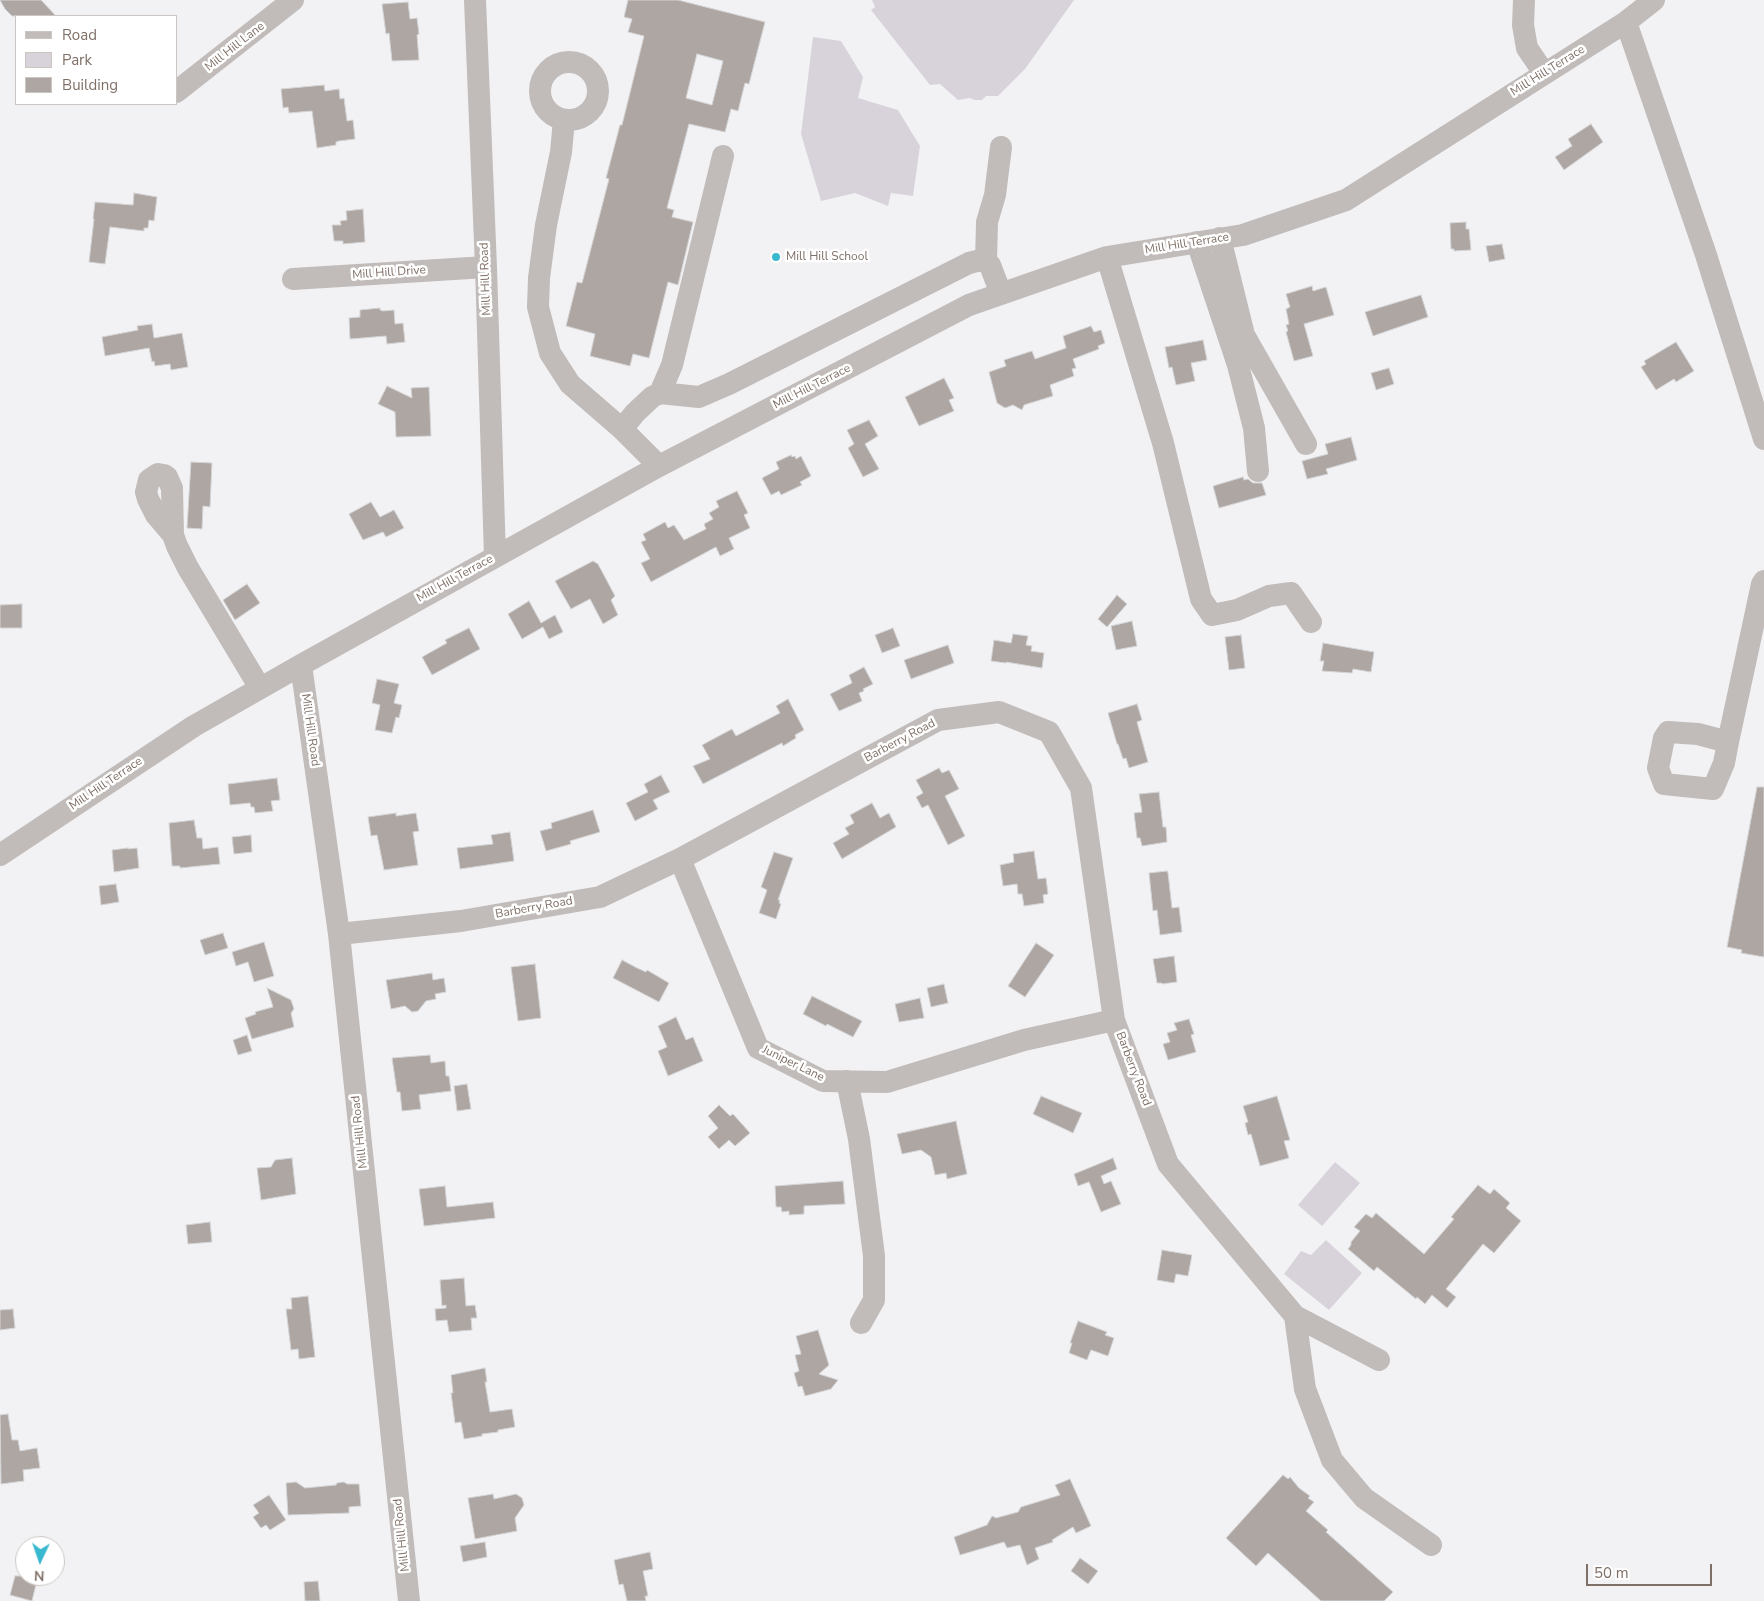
<!DOCTYPE html>
<style>
body{margin:0}
#map{position:relative;width:1764px;height:1601px;overflow:hidden;background:#f2f2f5;font-family:"Nunito Sans",sans-serif}
canvas{display:block}
.legend{position:absolute;left:15px;top:15px;width:162px;height:90px;box-sizing:border-box;background:#fff;border:1px solid #ccc6c2;margin:0;padding:6px 9px;list-style:none;font-size:15px;color:#7f7067}
.legend li{display:flex;align-items:center;gap:10px;height:25px}
.legend b{width:25px;border:1px solid #ccc6c2}
.north{position:absolute;left:15px;top:1536px;width:50px;height:50px;box-sizing:border-box;background:#fff;border:1px solid #ccc6c2;border-radius:50%;rotate:183deg;font-size:14px;font-weight:700;line-height:20px;text-align:center;color:#7f7067}
.north::after{content:'';display:block;margin:auto;width:18px;height:22px;background:#38b9cf;clip-path:polygon(50% 0,100% 100%,50% 72%,0 100%)}
.scale{position:absolute;left:1586px;top:1564px;width:126px;height:22px;box-sizing:border-box;border:2px solid #7f7067;border-top:0;padding-left:6px;font-size:15px;line-height:18px;white-space:nowrap;color:#7f7067;-webkit-text-stroke:4px #fff;paint-order:stroke}
</style>
<div id="map">
<canvas width="1764" height="1601"></canvas>
<ul class="legend">
<li><b style="height:6px;background:#c1bcba"></b>Road</li>
<li><b style="height:14px;background:#d8d3db"></b>Park</li>
<li><b style="height:14px;background:#aea6a2"></b>Building</li>
</ul>
<div class="north">N</div>
<div class="scale">50 m</div>
</div>
<script>
const context = document.querySelector('canvas').getContext('2d');
context.lineJoin = 'round';
function paint(path, color) { context.fillStyle = color; context.fill(path, 'evenodd'); }
const toPath = rows => new Path2D(rows.map(r => 'M' + r).join(''));
function strokePath(path, color, width, dash) { context.strokeStyle = color; context.lineWidth = width; context.lineCap = dash ? 'butt' : 'round'; context.setLineDash(dash || []); context.stroke(path); }
function write(font, color, halo, rows, align = 'center') {
  context.font = font + ' "Nunito Sans",sans-serif'; context.lineWidth = 5; context.setLineDash([]); context.textBaseline = 'middle'; context.strokeStyle = halo; context.fillStyle = color; for (const [text, x, y, turn = 0] of rows) {
    context.save(); context.translate(x, y); context.rotate((+turn || 0) * Math.PI / 180); context.textAlign = isNaN(turn) ? turn : align; if (halo) context.strokeText(text, 0, 0); context.fillText(text, 0, 0); context.restore();
  }
}
const green = toPath([
 [872,0,1074,0,1025,69,998,96,986,96,982,100,974,100,970,98,958,100,940,84,930,85,871,10,875,7],
 [813,37,841,41,863,77,858,98,898,110,920,146,913,196,891,193,888,206,855,193,821,201,801,134],
 [1335,1162,1360,1183,1322,1226,1298,1205],
 [1326,1240,1362,1273,1329,1310,1284,1274,1301,1251,1311,1255]
]);
const building = toPath([
 [0,0,41,0,56,16,12,16,5,9,0,0],
 [628,0,678,0,765,22,749,84,745,83,738,111,731,109,725,132,689,124,667,208,674,210,672,217,693,222,678,285,668,282,649,358,633,354,630,366,590,356,595,334,566,326,577,282,582,283,609,179,606,178,620,125,622,125,644,36,628,32,632,19,624,17,628,0],
 [697,54,723,61,712,105,686,98,697,54],
 [408,2,410,19,417,18,419,34,417,35,419,60,392,61,389,33,386,34,382,4,408,2],
 [324,85,325,91,339,89,340,99,344,98,347,121,353,120,355,139,339,141,336,142,336,145,317,148,312,111,289,113,288,107,283,108,281,89,324,85],
 [1591,124,1603,142,1564,170,1555,157,1572,146,1568,139,1591,124],
 [134,193,157,197,154,221,149,220,148,228,144,228,144,231,110,227,105,264,89,262,94,219,93,219,95,202,133,205,134,193],
 [363,209,365,242,343,244,343,241,334,241,332,225,341,225,340,221,347,220,346,211,363,209],
 [1466,222,1466,229,1469,229,1471,250,1454,251,1454,249,1451,249,1450,223,1466,222],
 [1502,244,1505,259,1489,262,1486,246,1502,244],
 [1312,286,1313,291,1326,287,1334,315,1304,324,1313,356,1294,361,1286,332,1288,331,1286,325,1289,324,1286,309,1290,307,1286,294,1312,286],
 [1421,295,1428,317,1373,336,1365,312,1421,295],
 [380,308,380,310,383,311,394,310,395,324,403,323,405,342,387,344,386,336,350,339,349,318,360,317,360,310,380,308],
 [152,324,154,338,182,333,188,367,171,370,170,364,155,366,154,361,152,362,149,348,105,356,102,337,138,330,137,326,152,324],
 [1091,326,1094,332,1101,330,1105,343,1098,346,1099,349,1073,359,1076,368,1072,369,1074,376,1050,385,1053,396,1024,405,1022,410,1013,405,1005,408,997,403,989,372,1006,366,1004,360,1032,351,1035,359,1066,348,1063,336,1091,326],
 [1203,340,1207,360,1191,363,1195,381,1176,385,1172,367,1169,368,1165,347,1203,340],
 [1676,342,1694,371,1676,382,1674,379,1656,390,1641,367,1646,364,1644,361,1676,342],
 [1389,368,1394,384,1376,390,1371,373,1389,368],
 [944,378,954,398,949,400,954,411,919,426,905,397,944,378],
 [387,386,412,398,411,388,429,387,431,436,396,437,395,412,378,404,387,386],
 [869,420,878,436,865,444,879,469,863,477,848,448,854,444,847,430,869,420],
 [1351,437,1357,460,1326,469,1328,474,1307,479,1302,461,1328,454,1325,444,1351,437],
 [791,455,792,457,795,456,796,459,801,456,811,476,800,482,802,485,781,495,779,491,771,495,762,478,779,469,776,462,791,455],
 [191,462,212,463,210,507,203,506,202,529,187,528,191,462],
 [1243,477,1244,480,1248,479,1253,483,1262,483,1266,495,1219,508,1213,486,1243,477],
 [737,491,748,513,744,515,750,528,729,538,734,549,720,556,716,547,651,582,641,563,650,559,641,542,646,540,643,534,665,522,668,528,674,525,684,540,706,529,704,524,713,519,709,513,719,507,716,501,737,491],
 [371,502,380,517,394,510,404,528,386,537,383,532,363,540,349,514,371,502],
 [593,561,598,564,615,596,611,600,618,615,603,624,590,599,571,609,555,581,593,561],
 [247,584,260,603,235,620,223,600,247,584],
 [1117,595,1127,604,1107,627,1098,619,1117,595],
 [529,601,541,623,555,615,563,632,549,639,543,627,522,639,508,614,529,601],
 [22,604,22,628,0,628,0,605,22,604],
 [1132,621,1137,646,1116,650,1111,626,1132,621],
 [469,628,480,649,432,675,422,657,447,643,445,640,469,628],
 [893,628,900,646,882,653,875,635,893,628],
 [1013,634,1028,636,1026,645,1032,646,1031,651,1044,653,1042,668,1006,662,1006,663,991,661,994,640,1011,643,1013,634],
 [1241,635,1245,668,1229,670,1225,637,1241,635],
 [1323,643,1374,652,1371,672,1353,669,1352,673,1322,671,1324,661,1320,661,1323,643],
 [948,645,954,663,911,679,904,660,948,645],
 [864,667,873,684,863,689,864,691,859,693,862,701,839,711,830,694,852,683,849,675,864,667],
 [377,679,399,684,394,703,402,705,399,718,396,717,392,733,375,730,380,705,372,703,377,679],
 [788,699,804,730,795,735,796,738,783,746,782,743,703,784,693,766,710,759,702,745,732,729,736,736,780,713,776,706,788,699],
 [1137,704,1142,720,1137,722,1148,762,1129,768,1126,758,1123,759,1118,744,1117,744,1108,713,1137,704],
 [939,768,942,773,949,770,959,789,945,796,965,836,948,845,928,805,922,808,916,797,923,793,916,780,939,768],
 [661,775,670,792,653,800,658,809,635,821,626,803,648,792,644,784,661,775],
 [277,778,280,800,271,801,273,811,255,813,254,807,251,807,250,803,230,805,228,784,277,778],
 [1757,787,1764,787,1764,957,1741,953,1742,950,1727,947,1757,787],
 [1159,792,1163,827,1166,827,1167,842,1142,846,1140,838,1137,838,1134,813,1142,812,1139,794,1159,792],
 [872,803,880,818,889,813,896,827,842,859,833,843,849,834,845,828,854,823,850,815,872,803],
 [593,810,600,832,570,841,571,844,546,851,540,831,552,828,551,823,593,810],
 [396,813,396,816,416,813,419,831,413,832,418,865,384,870,377,835,371,836,368,817,396,813],
 [194,820,197,838,202,838,203,849,218,847,220,864,180,868,180,866,172,866,169,823,194,820],
 [510,832,514,861,460,869,457,848,493,844,491,835,510,832],
 [251,835,252,852,234,854,232,837,251,835],
 [128,848,128,849,137,848,139,868,114,872,112,850,128,848],
 [1034,851,1038,879,1046,878,1048,894,1043,895,1044,903,1024,906,1022,894,1018,894,1017,884,1003,886,1000,865,1014,862,1013,854,1034,851],
 [774,852,793,858,778,900,780,900,779,903,781,904,776,919,759,913,767,890,761,887,774,852],
 [1167,871,1168,873,1172,908,1179,907,1182,932,1160,935,1157,910,1153,911,1149,873,1167,871],
 [116,884,119,902,101,905,99,886,116,884],
 [223,933,228,948,205,955,200,940,223,933],
 [264,942,274,976,254,982,248,962,236,966,232,952,264,942],
 [1036,943,1054,955,1025,997,1008,986,1036,943],
 [1174,956,1177,982,1162,984,1162,983,1157,983,1153,959,1174,956],
 [622,960,637,968,646,972,647,970,669,983,659,1002,613,978,622,960],
 [535,964,541,1018,518,1021,511,967,535,964],
 [432,973,433,980,444,978,446,992,435,994,436,999,426,1001,418,1011,412,1012,405,1006,391,1009,386,980,432,973],
 [944,984,948,1003,931,1007,927,988,944,984],
 [267,988,291,1000,294,1009,291,1013,294,1027,252,1039,245,1018,256,1014,255,1012,273,1007,267,988],
 [812,996,862,1021,853,1037,827,1024,826,1026,803,1014,812,996],
 [920,998,924,1018,899,1022,895,1004,920,998],
 [676,1017,686,1040,693,1037,703,1061,668,1076,658,1051,667,1047,658,1026,676,1017],
 [1189,1019,1194,1034,1191,1035,1196,1052,1168,1060,1163,1044,1170,1042,1167,1033,1177,1030,1174,1023,1189,1019],
 [247,1035,252,1051,238,1055,233,1040,247,1035],
 [430,1055,431,1063,445,1061,446,1076,449,1076,451,1091,419,1095,421,1109,402,1111,400,1092,397,1092,392,1058,430,1055],
 [467,1084,471,1109,457,1111,454,1086,467,1084],
 [1041,1096,1082,1113,1073,1133,1033,1114,1041,1096],
 [1277,1096,1290,1140,1284,1141,1289,1158,1260,1166,1251,1134,1248,1135,1245,1123,1248,1122,1243,1106,1277,1096],
 [719,1105,730,1116,733,1114,750,1133,735,1146,729,1140,719,1149,708,1137,718,1128,708,1116,719,1105],
 [956,1121,967,1174,947,1179,946,1173,935,1175,931,1157,921,1150,902,1154,897,1134,956,1121],
 [292,1158,296,1194,261,1200,257,1168,271,1167,275,1160,292,1158],
 [1113,1158,1117,1169,1101,1176,1104,1184,1111,1181,1121,1204,1101,1212,1089,1182,1078,1186,1074,1174,1113,1158],
 [843,1181,845,1204,804,1206,804,1214,789,1215,789,1211,782,1212,781,1207,776,1207,775,1186,843,1181],
 [1478,1185,1490,1194,1494,1189,1510,1203,1506,1208,1521,1221,1494,1253,1483,1244,1446,1289,1456,1297,1447,1308,1432,1295,1425,1304,1417,1297,1416,1299,1377,1267,1374,1271,1348,1249,1351,1245,1351,1242,1360,1231,1354,1227,1366,1214,1372,1218,1376,1213,1424,1254,1454,1219,1451,1217,1478,1185],
 [445,1186,447,1207,493,1202,495,1218,424,1226,419,1189,445,1186],
 [210,1222,212,1242,188,1244,186,1225,210,1222],
 [1162,1250,1192,1255,1188,1276,1176,1274,1174,1283,1157,1280,1162,1250],
 [464,1278,466,1306,475,1305,477,1318,471,1318,472,1330,449,1332,447,1320,436,1321,435,1309,446,1308,446,1305,442,1306,440,1280,464,1278],
 [308,1296,315,1357,299,1359,298,1349,291,1350,286,1309,292,1309,291,1298,308,1296],
 [13,1309,15,1328,0,1330,0,1310,13,1309],
 [1078,1321,1107,1332,1105,1335,1114,1338,1108,1356,1091,1350,1087,1360,1069,1353,1072,1343,1070,1343,1078,1321],
 [818,1330,829,1365,819,1374,838,1380,831,1389,805,1396,802,1386,798,1387,794,1373,799,1371,795,1355,801,1354,796,1336,818,1330],
 [485,1368,487,1382,485,1382,490,1412,512,1409,515,1427,498,1430,498,1432,482,1434,482,1436,464,1439,461,1422,455,1423,451,1393,453,1393,451,1375,485,1368],
 [8,1414,12,1440,18,1440,20,1451,37,1448,40,1468,23,1470,24,1481,1,1484,0,1415,8,1414],
 [1283,1475,1288,1479,1290,1477,1299,1488,1310,1496,1308,1498,1314,1502,1306,1511,1328,1530,1326,1532,1393,1592,1384,1601,1321,1601,1268,1553,1256,1566,1226,1538,1283,1475],
 [1070,1479,1091,1526,1076,1533,1073,1527,1052,1540,1053,1542,1035,1548,1039,1559,1027,1565,1020,1545,1007,1548,1004,1542,960,1555,954,1537,987,1525,992,1516,996,1518,1018,1512,1021,1507,1060,1495,1055,1485,1070,1479],
 [296,1482,305,1488,336,1485,337,1483,344,1482,347,1484,359,1484,361,1506,349,1507,349,1513,288,1515,286,1483,296,1482],
 [493,1494,494,1499,516,1494,522,1498,524,1505,515,1518,517,1531,475,1539,468,1498,493,1494],
 [269,1495,286,1520,270,1530,266,1525,261,1528,253,1517,259,1513,253,1505,269,1495],
 [485,1542,487,1557,463,1562,460,1546,485,1542],
 [650,1552,653,1569,643,1571,648,1596,645,1596,646,1601,627,1601,623,1584,619,1585,614,1560,650,1552],
 [1080,1558,1098,1571,1088,1584,1071,1571,1080,1558],
 [15,1576,38,1576,32,1601,10,1595,15,1576],
 [318,1581,320,1601,305,1601,304,1582,318,1581]
]);
const minor = toPath([
 [475,0,486,267,495,557],
 [1524,0,1523,25,1527,48,1544,73],
 [1626,22,1706,255,1764,439],
 '540 91a29 29 0 1 1 58 0a29 29 0 1 1-58 0Z',
 [176,92,293,0],
 [564,120,561,152,546,225,539,278,538,307,550,353,570,384,622,429,659,466],
 [1220,238,1244,335,1306,444],
 [1197,242,1238,365,1254,428,1258,471],
 [1107,257,1163,443,1201,599,1212,615,1237,610,1269,596,1291,593,1311,622],
 [986,262,987,222,995,195,1001,147],
 [293,279,486,267],
 [660,393,672,365,723,156],
 [622,429,635,413,652,397,660,393,699,397,729,384,969,263,981,260,990,265,1001,294],
 [173,535,156,515,148,499,146,492,149,480,158,474,164,475,167,477,172,488,173,535,177,546,188,568,260,688],
 [301,665,339,934,409,1601],
 [1728,742,1698,734,1668,732,1664,738,1658,768,1664,784,1713,789,1724,763,1728,742,1762,584,1764,581],
 [0,855,194,726,301,665,659,466,969,305,1107,257,1243,235,1346,200,1626,22,1654,0],
 [680,859,758,1048,823,1081,887,1082,1024,1040,1114,1020],
 [339,934,461,921,600,897,680,859,938,720,999,712,1049,732,1081,788,1114,1020,1168,1164,1295,1316,1379,1360],
 [847,1081,859,1139,874,1256,874,1300,861,1323],
 [1295,1316,1305,1389,1332,1460,1364,1498,1431,1545]
]);
const markers = [
 [776,257,5,"#38b9cf"]
];
const streetNames = [
 ["Mill Hill Lane",235,47,-38],
 ["Mill Hill Terrace",1548,71,-32],
 ["Mill Hill Terrace",1187,244,-9],
 ["Mill Hill Drive",389,273,-4],
 ["Mill Hill Road",486,279,-92],
 ["Mill Hill Terrace",812,387,-27],
 ["Mill Hill Terrace",455,579,-29],
 ["Mill Hill Road",310,730,82],
 ["Barberry Road",900,741,-28],
 ["Mill Hill Terrace",106,784,-34],
 ["Barberry Road",534,908,-10],
 ["Juniper Lane",793,1064,26],
 ["Barberry Road",1133,1069,69],
 ["Mill Hill Road",360,1132,-96],
 ["Mill Hill Road",402,1535,-96]
];
const poiNames = [
 ["Mill Hill School",786,257]
];
paint(green, '#d8d3db');
paint(building, '#aea6a2');
strokePath(building, '#d4d4d6', 1);
strokePath(minor, '#c1bcba', 22);
for (const [x, y, r, color] of markers) { const dot = new Path2D(); dot.arc(x, y, r, 0, 2 * Math.PI); context.fillStyle = color; context.fill(dot); strokePath(dot, '#fff', 2); }
write('12px', '#7f7067', '#fff', streetNames);
write('12px', '#7f7067', '#fff', poiNames, 'left');
</script>
